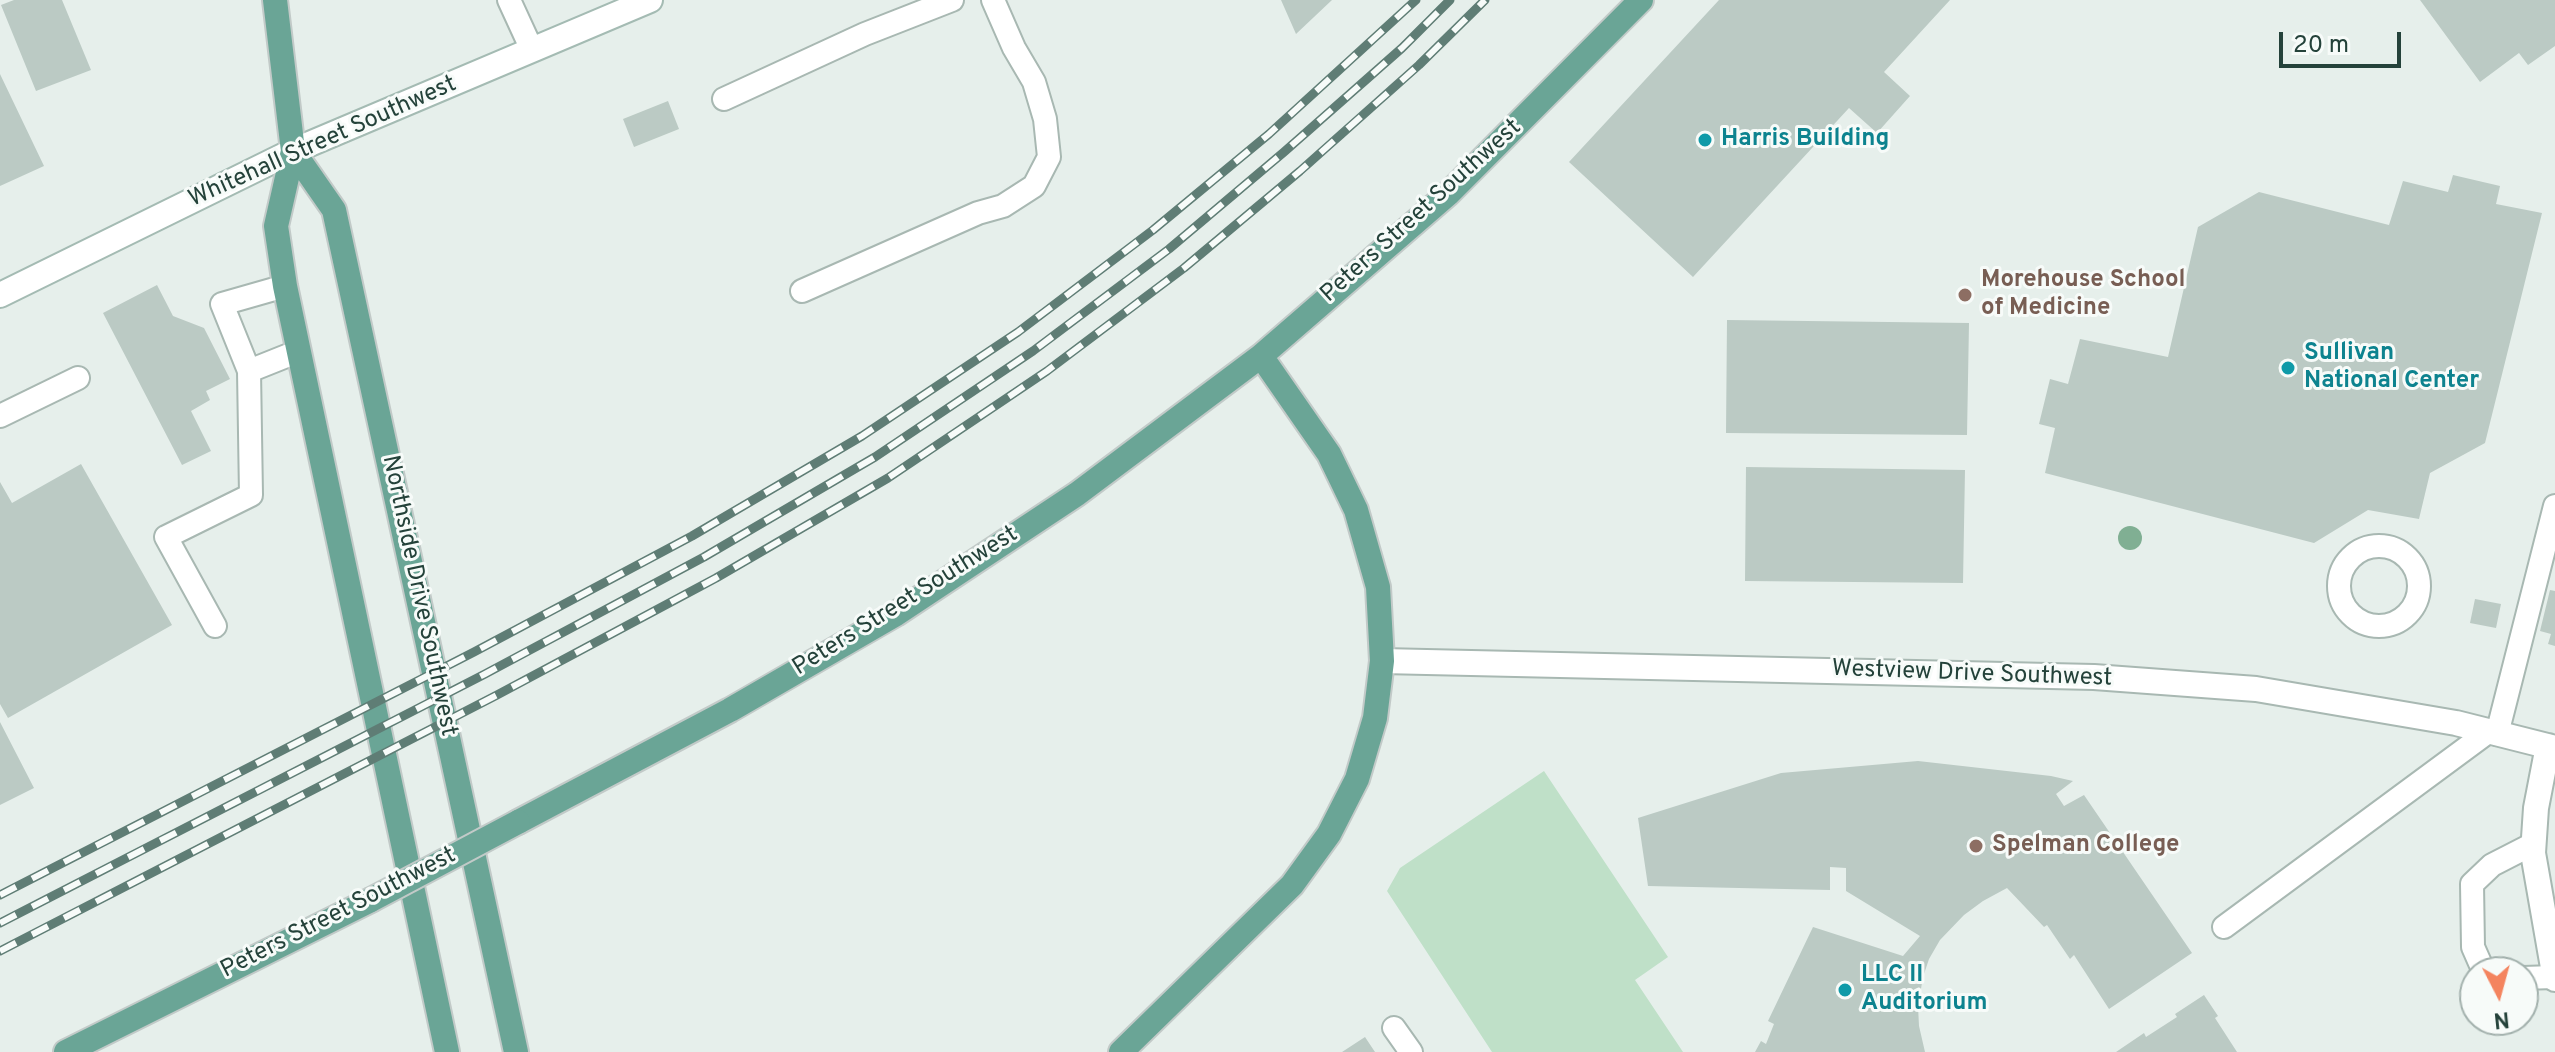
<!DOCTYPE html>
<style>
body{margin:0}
#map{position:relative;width:2555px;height:1052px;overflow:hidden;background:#e6efeb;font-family:Overpass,sans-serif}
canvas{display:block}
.north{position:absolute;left:2459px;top:956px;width:80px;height:80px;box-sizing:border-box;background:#f7fbf9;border:2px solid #a3b1ad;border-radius:50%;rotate:174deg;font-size:22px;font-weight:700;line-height:32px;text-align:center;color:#24423a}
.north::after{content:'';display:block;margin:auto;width:28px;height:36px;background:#f4845f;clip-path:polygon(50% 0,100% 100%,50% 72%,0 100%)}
.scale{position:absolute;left:2279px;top:32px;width:122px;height:36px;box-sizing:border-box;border:4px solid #24423a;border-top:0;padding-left:10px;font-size:24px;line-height:28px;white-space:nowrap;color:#24423a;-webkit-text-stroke:6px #f7fbf9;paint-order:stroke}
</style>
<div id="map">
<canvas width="2555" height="1052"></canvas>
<div class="north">N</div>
<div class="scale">20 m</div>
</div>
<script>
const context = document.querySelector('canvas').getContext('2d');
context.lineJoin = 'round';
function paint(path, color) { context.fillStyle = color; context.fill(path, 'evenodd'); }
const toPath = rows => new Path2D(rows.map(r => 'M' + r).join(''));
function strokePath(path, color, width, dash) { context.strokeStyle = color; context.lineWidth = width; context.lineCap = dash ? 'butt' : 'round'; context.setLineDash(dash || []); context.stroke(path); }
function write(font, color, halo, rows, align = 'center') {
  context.font = font + ' Overpass,sans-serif'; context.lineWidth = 6; context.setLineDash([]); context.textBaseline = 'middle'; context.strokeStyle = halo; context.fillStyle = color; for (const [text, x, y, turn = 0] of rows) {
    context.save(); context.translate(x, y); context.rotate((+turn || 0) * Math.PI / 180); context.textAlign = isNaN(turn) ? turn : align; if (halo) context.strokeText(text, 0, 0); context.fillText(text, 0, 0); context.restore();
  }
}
const green = toPath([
 [1544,771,1668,957,1635,980,1683,1052,1492,1052,1387,891,1400,868]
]);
const building = toPath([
 [14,0,62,0,91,70,36,91,1,5],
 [1281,0,1332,0,1296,34],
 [1719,0,1950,0,1884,72,1910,96,1877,133,1849,108,1693,277,1569,162],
 [2420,0,2555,0,2555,46,2528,65,2519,53,2480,82],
 [0,74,44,166,0,186],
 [668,101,679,129,634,147,623,119],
 [2453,175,2500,186,2496,204,2542,213,2485,443,2430,473,2419,519,2368,510,2314,543,2045,473,2055,428,2039,424,2050,379,2068,384,2080,339,2168,357,2198,227,2259,192,2389,225,2403,181,2448,192],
 [157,285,173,316,204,328,230,379,206,391,210,400,191,411,211,451,182,465,103,313],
 [1727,320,1969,323,1967,435,1726,433],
 [81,464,172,625,8,718,0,704,0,482,12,503],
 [1746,467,1965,470,1963,583,1745,581],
 [2550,590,2555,591,2555,646,2548,644,2551,634,2540,631],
 [2475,599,2501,604,2496,628,2470,623],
 [0,722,34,788,0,805],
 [1918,761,2051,776,2073,781,2056,794,2064,806,2084,795,2192,953,2109,1009,2074,955,2070,959,2047,925,2044,927,2007,888,1983,901,1964,915,1940,940,1929,959,1923,977,1918,1006,1919,1026,1925,1052,1755,1052,1761,1041,1766,1044,1774,1024,1768,1021,1813,927,1903,956,1920,936,1846,891,1846,868,1830,867,1830,890,1648,886,1638,818,1781,773],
 [2204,995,2218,1016,2215,1018,2237,1052,2116,1052,2144,1033,2146,1037,2177,1017,2175,1014],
 [1365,1037,1375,1052,1342,1052]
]);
const lane = toPath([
 [509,0,532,50],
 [724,99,865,34,952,0],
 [802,291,978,213,1003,206,1034,186,1049,157,1045,119,1034,82,1014,48,993,0],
 [249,371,222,304,285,286],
 [0,416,78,378],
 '2339 586a40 40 0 1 1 80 0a40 40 0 1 1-80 0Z',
 [215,626,166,537,251,495,249,371,299,351],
 [2497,734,2555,506],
 [2224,927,2488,732],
 [2484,972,2473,947,2472,884,2492,865,2533,844],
 [2523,978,2554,977],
 [1394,1028,1411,1052]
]);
const street = toPath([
 [1382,661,2094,677,2256,689,2456,723,2555,748],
 [2548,746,2536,808,2533,853,2555,979]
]);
const secondary = toPath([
 [0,295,293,151,650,0]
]);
const primary = toPath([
 [275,0,293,151,276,226,285,286,447,1052],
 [293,151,334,210,516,1052],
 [518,822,730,710,896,614,1077,494,1261,356,1448,194,1641,0],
 [66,1052,371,900],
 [1121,1052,1292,885,1329,834,1357,779,1375,718,1382,661,1378,587,1356,510,1329,454,1261,356]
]);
const rail = toPath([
 [0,895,474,652,692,536,862,436,1018,332,1153,230,1269,134,1416,0],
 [0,923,485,674,704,557,875,457,1033,351,1169,249,1284,152,1402,48,1450,0],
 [0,951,497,695,716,578,888,478,1047,371,1184,268,1300,171,1419,65,1485,0]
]);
const primaryBridge = toPath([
 [371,900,518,822]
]);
const trees = [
 [2130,538]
];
const markers = [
 [1705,140,8,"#0f9aa8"],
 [1965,295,8,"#8d6e63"],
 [2288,368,8,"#0f9aa8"],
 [1976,846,8,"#8d6e63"],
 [1845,990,8,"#0f9aa8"]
];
const cultureNames = [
 ["Harris Building",1721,140],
 ["Sullivan",2304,354],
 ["National Center",2304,382],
 ["LLC II",1861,976],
 ["Auditorium",1861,1004]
];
const streetNames = [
 ["Whitehall Street Southwest",323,143,-24],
 ["Peters Street Southwest",1422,212,-42],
 ["Northside Drive Southwest",418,596,78],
 ["Peters Street Southwest",906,602,-32],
 ["Westview Drive Southwest",1972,675,2],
 ["Peters Street Southwest",339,914,-27]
];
const educationNames = [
 ["Morehouse School",1981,281],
 ["of Medicine",1981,309],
 ["Spelman College",1992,846]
];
paint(green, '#bfe0c8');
paint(building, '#bbcac4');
strokePath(lane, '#a8b8b2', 26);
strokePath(street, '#a8b8b2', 28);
strokePath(secondary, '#a4bbb3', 28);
strokePath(primary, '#c2cac8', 28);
strokePath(lane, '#fff', 22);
strokePath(street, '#fff', 24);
strokePath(secondary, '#fff', 24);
strokePath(primary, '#6aa596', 24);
strokePath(rail, '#5f7d75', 9);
strokePath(rail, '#f7fbf9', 6, [18]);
strokePath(primaryBridge, '#c2cac8', 28, []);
strokePath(primaryBridge, '#6aa596', 24);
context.fillStyle = '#80af93';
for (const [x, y] of trees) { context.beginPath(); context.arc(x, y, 12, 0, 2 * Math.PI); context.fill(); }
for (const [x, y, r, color] of markers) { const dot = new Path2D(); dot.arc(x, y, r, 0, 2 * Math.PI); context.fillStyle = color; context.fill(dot); strokePath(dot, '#f7fbf9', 3); }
write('bold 24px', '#0d838f', '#f7fbf9', cultureNames, 'left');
write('24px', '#24423a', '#f7fbf9', streetNames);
write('bold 24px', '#785e54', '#f7fbf9', educationNames, 'left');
</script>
